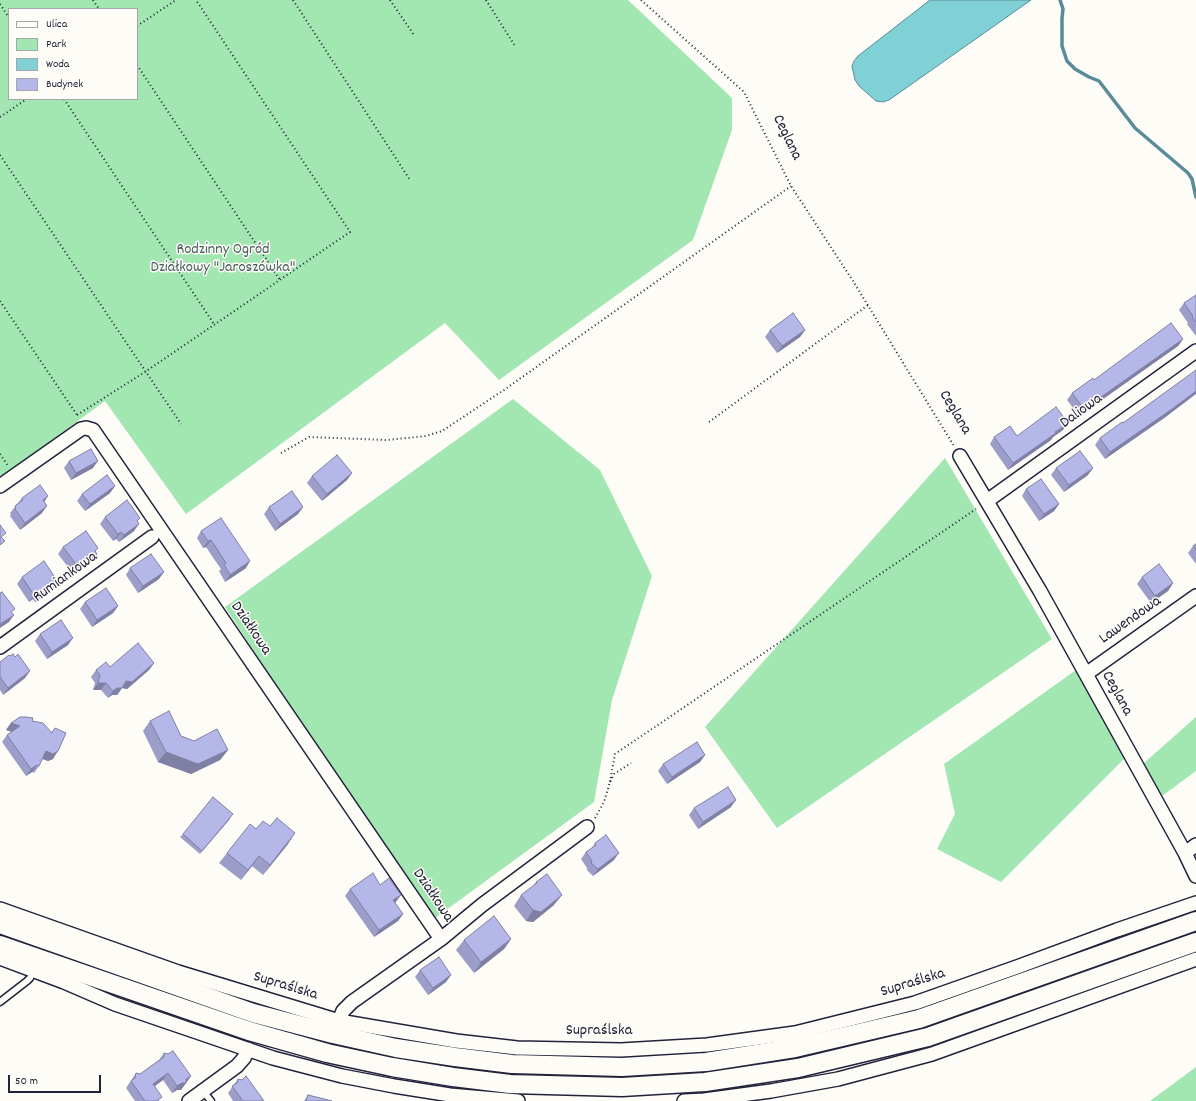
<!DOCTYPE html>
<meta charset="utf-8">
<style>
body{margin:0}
#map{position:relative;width:1196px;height:1101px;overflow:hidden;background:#fdfcf7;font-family:Dekko,sans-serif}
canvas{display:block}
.legend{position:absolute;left:8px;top:8px;width:130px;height:92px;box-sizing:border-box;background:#fdfcf7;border:1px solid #a5a5ac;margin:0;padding:5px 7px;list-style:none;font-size:12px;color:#22223b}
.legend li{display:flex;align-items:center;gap:8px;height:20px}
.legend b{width:20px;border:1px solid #a5a5ac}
.scale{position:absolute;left:8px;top:1075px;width:93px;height:18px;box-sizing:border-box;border:2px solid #22223b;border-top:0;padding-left:5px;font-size:12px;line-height:14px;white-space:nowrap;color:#22223b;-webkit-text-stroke:3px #fdfcf7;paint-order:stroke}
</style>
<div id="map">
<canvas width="1196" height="1101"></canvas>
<ul class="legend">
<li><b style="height:5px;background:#fdfcf7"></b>Ulica</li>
<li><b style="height:11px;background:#a2e6b1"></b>Park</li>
<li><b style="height:11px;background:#7fd1d6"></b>Woda</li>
<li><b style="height:11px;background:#b5b7e9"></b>Budynek</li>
</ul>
<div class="scale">50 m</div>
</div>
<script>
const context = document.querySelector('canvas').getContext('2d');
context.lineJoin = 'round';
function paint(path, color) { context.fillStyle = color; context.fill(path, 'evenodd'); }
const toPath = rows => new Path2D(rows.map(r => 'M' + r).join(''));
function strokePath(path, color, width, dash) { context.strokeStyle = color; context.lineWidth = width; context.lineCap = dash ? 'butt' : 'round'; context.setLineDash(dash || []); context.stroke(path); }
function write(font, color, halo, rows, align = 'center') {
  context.font = font + ' Dekko,sans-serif'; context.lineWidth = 3; context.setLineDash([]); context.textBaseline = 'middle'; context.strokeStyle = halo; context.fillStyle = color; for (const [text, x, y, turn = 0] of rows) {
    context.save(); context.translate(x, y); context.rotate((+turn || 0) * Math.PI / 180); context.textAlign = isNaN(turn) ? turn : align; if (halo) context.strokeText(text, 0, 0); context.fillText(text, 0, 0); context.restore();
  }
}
const green = toPath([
 [0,0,628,0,732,98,732,130,693,240,499,380,445,323,186,514,105,401,0,478],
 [9,9,137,9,137,99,9,99],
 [513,399,600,470,652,576,612,700,594,802,431,921,225,607],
 [945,458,1052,639,777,828,705,727],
 [1076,670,1126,757,1001,882,937,849,955,814,944,764],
 [1196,717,1196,771,1162,796,1144,763],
 [1196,1067,1196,1101,1150,1101]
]);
const water = toPath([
 [930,0,1031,0,889,100,883,102,876,101,859,86,855,80,852,66,854,61,858,56,930,0]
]);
const stream = toPath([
 [1060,0,1063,9,1062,18,1062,46,1067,61,1075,69,1089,77,1099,81,1135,128,1188,173,1192,179,1196,197]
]);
const path = toPath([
 [93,0,99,9],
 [293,0,410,180],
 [390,0,414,35],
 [486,0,515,46],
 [641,0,744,92,791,186,853,281,954,446],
 [0,4,9,18],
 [137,26,176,0],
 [137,65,280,280],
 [64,99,214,324],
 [0,117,27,99],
 [0,155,181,424],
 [0,301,77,415],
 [77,415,145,372,350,232,196,0],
 [709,422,868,305],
 [281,453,309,437,387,440,426,436,442,431,504,390,791,186],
 [0,454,8,466],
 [610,782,615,754,976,509],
 [595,818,604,802,610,782,614,774,631,763]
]);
const service = toPath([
 [0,1002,27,981,30,978,34,970],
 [203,1091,211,1101]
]);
const minor = toPath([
 [960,456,1040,591,1185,853,1196,876],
 [0,486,81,429,86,428,93,430,441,939],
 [987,501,1196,351],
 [0,647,152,537],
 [1086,674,1196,596],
 [1185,853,1196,845],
 [0,909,178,972,339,1021,456,1041,517,1048,621,1050,707,1045,795,1033,915,1003,1017,967,1117,930,1196,903],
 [0,958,64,982,115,1004,273,1058,342,1076,394,1086,450,1095,518,1101],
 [339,1021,343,1011,352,1002,441,939,482,905,587,827],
 [189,1101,237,1066,244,1058,248,1049],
 [684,1101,704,1100,771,1091,838,1079,932,1054,1196,959]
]);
const secondary = toPath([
 [0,924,253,1013,333,1034,396,1048,455,1057,512,1064,622,1067,706,1062,795,1048,919,1019,1196,921],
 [0,945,249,1031,327,1053,392,1067,453,1077,510,1084,622,1087,705,1082,798,1068,928,1037,1196,942]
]);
const wall = toPath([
 [1196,295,1196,336,1187,324,1188,323,1179,310,1184,303],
 [770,330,805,330,800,337,777,353,765,337],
 [1183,339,1178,346,1079,416,1067,400,1072,393,1094,380],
 [1167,416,1105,459,1095,445,1100,438,1123,423],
 [1063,430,1053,437,1051,440,1008,470,990,444,994,437,1017,436],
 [69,461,93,468,71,480,64,468],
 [1056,468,1088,475,1064,492,1051,475],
 [352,473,347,480,322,501,307,483,312,476],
 [115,486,110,493,85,511,77,501,82,494],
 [1026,489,1059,504,1054,511,1039,521,1022,496],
 [22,498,44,502,42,513,20,530,10,516,11,514,10,513],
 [269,507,303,507,298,514,275,531,264,514],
 [105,517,137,522,134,531,119,542,116,539,113,541,100,524],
 [201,531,246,568,225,582,219,571,221,569,214,559,206,547,203,548,197,538],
 [1196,544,1196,564,1188,553,1193,546],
 [63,547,96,552,92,561,77,572,74,569,71,571,58,554],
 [130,568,159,579,138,593,126,575],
 [22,577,56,579,54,582,51,592,38,601,35,602,33,599,29,602,17,584],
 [1142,577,1173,583,1168,591,1151,603,1137,584],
 [85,602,118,606,113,613,92,627,80,609],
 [40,634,68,645,47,659,35,641],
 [0,662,25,678,3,695,0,690],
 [154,663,149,670,127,689,122,688,117,695,112,695,108,698,101,690,93,690,95,683,91,677,96,670,110,667],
 [32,721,52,732,55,728,53,759,48,761,42,759,39,766,34,773,32,772,26,776,2,742,7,735,12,732,6,730,11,723],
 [150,721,181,736,194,741,228,750,220,760,191,774,158,762,143,731],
 [705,755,700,762,667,784,658,771,663,764],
 [731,807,698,829,689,815,694,808],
 [231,818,200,854,180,837,183,834],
 [256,829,288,844,263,875,252,866,241,880,219,863,227,853],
 [595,843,614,860,593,876,587,870,587,868,581,859,586,852,591,849],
 [536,882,554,905,533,922,526,921,514,906,521,895,532,887],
 [380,885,396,902,395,903,403,914,398,921,374,937,345,896,350,889],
 [511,939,504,949,474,973,456,950,464,940],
 [420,970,451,975,446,982,428,995,415,977],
 [164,1053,191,1076,181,1090,177,1090,172,1093,163,1080,155,1086,159,1101,135,1101,126,1088,136,1073,140,1074,159,1060],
 [238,1079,264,1101,233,1101,228,1093],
 [308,1095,332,1101,304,1101]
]);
const shadedWall = toPath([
 [805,330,800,337,777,353,782,346],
 [1183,339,1178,346,1079,416,1084,409],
 [1196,391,1196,394,1167,416,1105,459,1110,452],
 [1068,423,1063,430,1053,437,1051,440,1008,470,1013,463],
 [98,461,93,468,71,480,76,473],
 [1093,468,1088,475,1064,492,1069,485],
 [352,473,347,480,322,501,327,494],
 [115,486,110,493,85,511,90,504],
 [48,496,43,504,43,500],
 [1059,504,1054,511,1039,521,1044,514],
 [47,506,42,513,20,530,25,523],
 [303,507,298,514,275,531,280,524],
 [139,524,134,531,119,542,124,535],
 [121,532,116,539,113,541,118,534],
 [211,540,206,547,203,548,208,541],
 [97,554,92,561,77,572,82,565],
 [250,561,246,568,225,582,230,575],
 [79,562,74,569,71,571,76,564],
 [164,572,159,579,138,593,143,586],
 [1173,583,1168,591,1151,603,1155,596],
 [56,585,51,592,38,601,35,602,40,595],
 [38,592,33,599,29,602,34,595],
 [118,606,113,613,92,627,97,620],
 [14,615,9,622,0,628,0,624],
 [73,638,68,645,47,659,52,652],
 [154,663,149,670,127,689,122,688,117,695,112,695,108,698,113,691,117,688],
 [30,671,25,678,3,695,8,688],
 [98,683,106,683,101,690,93,690],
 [11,723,20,726,15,733,6,730],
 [228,750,220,760,191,774,158,762,166,752],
 [46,751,58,751,53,759,48,761,41,758],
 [705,755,700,762,667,784,672,777],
 [37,765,32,772,26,776,31,769],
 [736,800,731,807,698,829,703,822],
 [295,833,288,844,263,875,270,865],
 [619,853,614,860,593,876,598,869],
 [259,856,252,866,241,880,248,870],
 [401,895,396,902,389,907,393,900],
 [562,895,554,905,533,922,526,921,533,910],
 [403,914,398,921,374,937,379,930],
 [511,939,504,949,474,973,481,962],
 [451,975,446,982,428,995,433,988],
 [168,1073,163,1080,148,1091,153,1084],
 [191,1076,181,1090,177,1090,172,1093,177,1086]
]);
const building = toPath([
 [1196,295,1196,322,1192,317,1193,316,1184,303,1196,295],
 [793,313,805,330,782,346,770,330,793,313],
 [1171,323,1183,339,1084,409,1072,393,1093,378,1094,380,1171,323],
 [1196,370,1196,391,1172,409,1110,452,1100,438,1122,422,1123,423,1196,370],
 [1056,407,1068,423,1055,432,1056,433,1013,463,994,437,1010,426,1017,436,1056,407],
 [91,449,98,461,76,473,69,461,91,449],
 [1080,451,1093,468,1069,485,1056,468,1080,451],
 [337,455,352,473,327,494,312,476,337,455],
 [107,475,115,486,90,504,82,494,107,475],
 [1041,479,1059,504,1044,514,1026,489,1041,479],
 [40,485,48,496,43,500,47,506,25,523,15,509,16,508,15,506,23,500,22,498,40,485],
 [292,491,303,507,280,524,269,507,292,491],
 [127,500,140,518,137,521,139,524,124,535,121,532,118,534,105,517,127,500],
 [221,518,250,561,230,575,224,564,226,563,219,552,211,540,208,541,201,531,221,518],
 [0,525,6,533,1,537,5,541,0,545,0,525],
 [86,531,98,548,95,551,97,554,82,565,79,562,76,564,63,547,86,531],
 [1196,544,1196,550,1193,546,1196,544],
 [151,554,164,572,143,586,130,568,151,554],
 [44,561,56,579,53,581,56,585,43,594,40,595,38,592,34,595,22,577,44,561],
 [1159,564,1173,583,1155,596,1142,577,1159,564],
 [106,588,118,606,97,620,85,602,106,588],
 [2,592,15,609,11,612,14,615,0,624,0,593,2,592],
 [61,620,73,638,52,652,40,634,61,620],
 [138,643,154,663,132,682,126,681,122,688,117,688,113,691,106,683,98,683,100,675,96,670,106,662,110,667,138,643],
 [13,654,15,657,18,654,30,671,8,688,0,677,0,662,9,655,10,656,13,654],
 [169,711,181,736,194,741,217,729,228,750,198,764,166,752,150,721,169,711],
 [20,717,26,717,33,718,32,721,43,723,52,733,55,728,66,733,58,751,53,754,46,751,39,766,37,765,31,769,7,735,20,726,11,723,20,717],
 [697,742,705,755,672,777,663,764,697,742],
 [728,787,736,800,703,822,694,808,728,787],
 [213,797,233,814,202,851,183,834,213,797],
 [277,818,295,833,270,865,259,856,248,870,227,853,250,824,256,829,263,821,270,826,277,818],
 [606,835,619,853,598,869,591,863,592,861,586,852,596,845,595,843,606,835],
 [373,873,380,885,389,878,401,895,393,900,403,914,379,930,350,889,373,873],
 [547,874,562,895,541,912,533,910,521,895,537,883,536,882,547,874],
 [494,916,511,939,481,962,464,940,494,916],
 [439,957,451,975,433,988,420,970,439,957],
 [173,1051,191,1076,186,1079,186,1083,182,1083,177,1086,168,1073,153,1084,162,1097,158,1100,158,1101,145,1101,131,1081,135,1078,136,1073,140,1074,164,1057,164,1053,168,1054,173,1051],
 [246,1076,264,1101,243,1101,232,1086,237,1083,238,1079,242,1080,246,1076],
 [308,1095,332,1101,306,1101,308,1095]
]);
const streetNames = [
 ["Ceglana",786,138,64],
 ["Daliowa",1082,412,-36],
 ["Ceglana",954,413,59],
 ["Rumiankowa",66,578,-36],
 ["Lawendowa",1131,621,-35],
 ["Działkowa",250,629,56],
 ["Ceglana",1116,694,61],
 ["Działkowa",432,896,56],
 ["Supraślska",913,984,-17],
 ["Supraślska",285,987,17],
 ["Supraślska",599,1032]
];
const parkNames = [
 ["Rodzinny Ogród",223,251],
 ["Działkowy \"Jaroszówka\"",223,269]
];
paint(green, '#a2e6b1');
paint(water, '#7fd1d6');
strokePath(water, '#5a8b98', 1);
strokePath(stream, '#5a8b98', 3.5);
strokePath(service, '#22223b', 9);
strokePath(minor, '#22223b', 16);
strokePath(secondary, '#22223b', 21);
strokePath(path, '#22223b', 2, [1, 3]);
strokePath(service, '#fdfcf7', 6);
strokePath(minor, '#fdfcf7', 13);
strokePath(secondary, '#fdfcf7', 18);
paint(wall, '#9c9dc8');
paint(shadedWall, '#7f80a3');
paint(building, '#b5b7e9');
strokePath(building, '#7f80a3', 1);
write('16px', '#22223b', '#fdfcf7', streetNames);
write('16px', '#485d5e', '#fdfcf7', parkNames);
</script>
